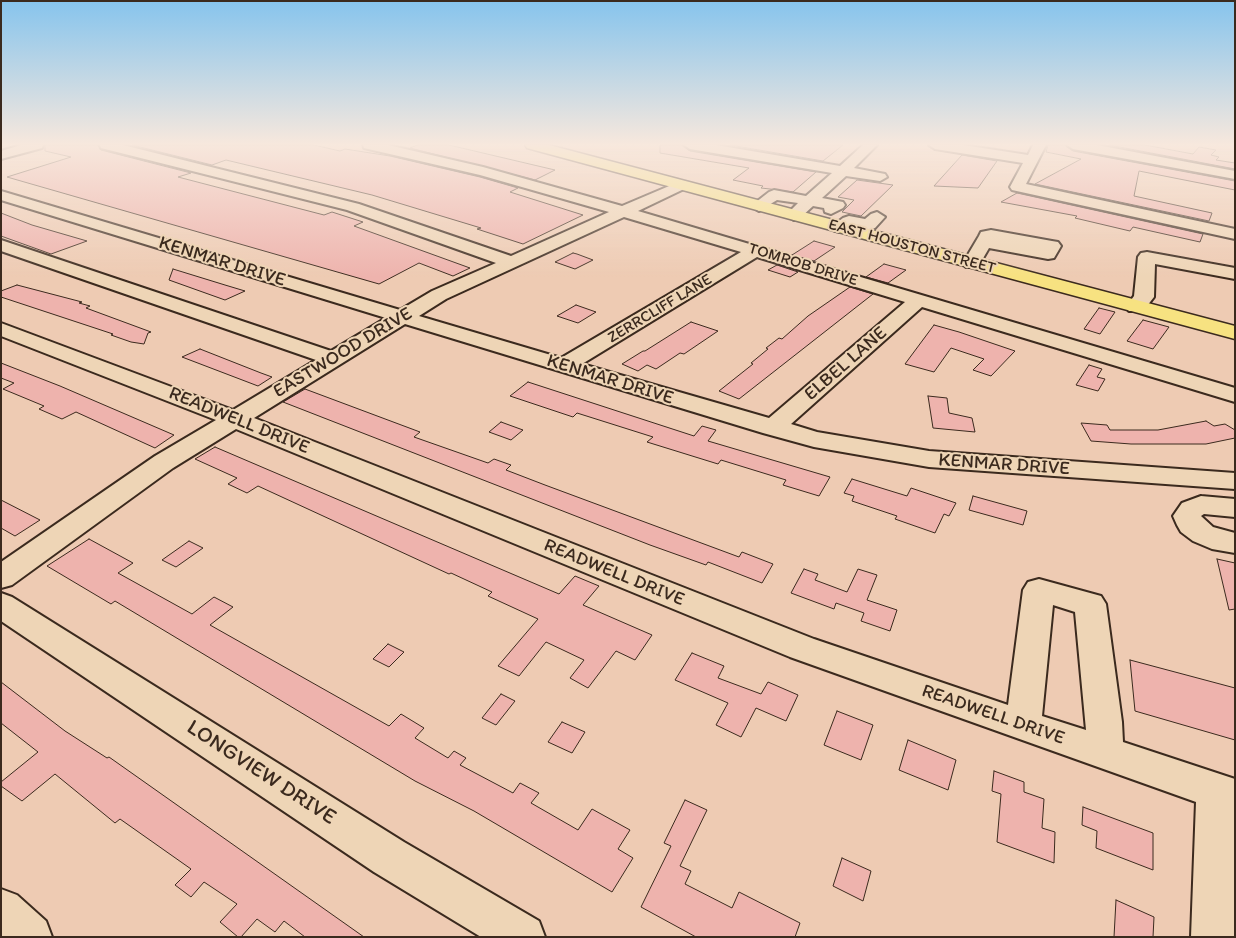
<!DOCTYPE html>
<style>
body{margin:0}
#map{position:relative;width:1236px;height:938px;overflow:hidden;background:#eecbb3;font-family:Itim,sans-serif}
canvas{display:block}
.frame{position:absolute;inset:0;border:2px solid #3b2a1e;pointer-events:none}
</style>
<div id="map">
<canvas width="1236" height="938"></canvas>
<div class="frame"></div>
</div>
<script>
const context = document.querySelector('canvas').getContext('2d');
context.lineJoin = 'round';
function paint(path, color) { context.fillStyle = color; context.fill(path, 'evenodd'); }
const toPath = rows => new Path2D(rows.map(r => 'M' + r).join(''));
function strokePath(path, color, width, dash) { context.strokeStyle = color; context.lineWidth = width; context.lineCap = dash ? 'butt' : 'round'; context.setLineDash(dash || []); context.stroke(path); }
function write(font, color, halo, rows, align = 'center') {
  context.font = font + ' Itim,sans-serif'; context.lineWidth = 4; context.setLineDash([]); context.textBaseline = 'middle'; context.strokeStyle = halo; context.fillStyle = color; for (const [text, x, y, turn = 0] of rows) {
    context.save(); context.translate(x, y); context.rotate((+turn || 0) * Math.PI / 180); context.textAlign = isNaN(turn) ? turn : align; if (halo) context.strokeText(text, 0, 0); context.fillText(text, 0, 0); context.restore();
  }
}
const building = toPath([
 [45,145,98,145,101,150,191,173,178,177,324,215,332,212,363,222,354,226,470,268,453,276,419,263,379,284,7,177,71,157,45,151,45,145],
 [132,145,314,145,340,151,345,149,390,156,480,177,518,188,510,192,583,215,523,244,477,229,481,228,372,195,226,160,212,165,132,145],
 [417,145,449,145,555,170,535,180,410,148,417,145],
 [660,145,682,145,690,151,816,172,793,192,770,189,761,188,763,186,733,180,749,168,660,153,660,145],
 [730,145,843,145,823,161,730,145],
 [1048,145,1065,145,1073,151,1235,181,1235,190,1139,171,1134,196,1212,213,1209,221,1035,184,1081,159,1046,152,1048,145],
 [1109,145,1145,145,1193,154,1199,147,1216,150,1211,155,1219,157,1216,160,1235,163,1235,169,1109,145],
 [962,155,997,161,978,188,934,186,962,155],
 [857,180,893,185,861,216,842,212,854,200,838,197,857,180],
 [1017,193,1203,234,1200,242,1133,227,1130,231,1075,218,1077,216,1001,202,1017,193],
 [1,213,32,225,87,241,51,254,1,236,1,213],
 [814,241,835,247,814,261,792,255,814,241],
 [573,253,577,254,593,260,575,269,555,262,573,253],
 [884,264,906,270,888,283,866,277,884,264],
 [777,265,798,272,790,277,768,270,777,265],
 [173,269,225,285,245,291,225,300,169,280,173,269],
 [17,285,82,302,79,303,90,306,86,308,151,332,148,333,144,344,131,342,111,335,113,334,1,297,1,291,17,285],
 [850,287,873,294,739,399,719,391,753,364,751,363,768,349,766,348,779,338,782,339,808,316,850,287],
 [576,305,596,312,578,323,557,316,576,305],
 [1099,308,1115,312,1100,334,1084,329,1099,308],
 [1143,320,1169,327,1153,349,1127,341,1143,320],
 [691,322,718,331,684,354,680,353,656,369,647,365,638,371,622,364,643,351,645,351,691,322],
 [934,325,959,332,1015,351,991,376,973,370,984,359,951,348,934,372,905,364,934,325],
 [200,349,261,373,272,377,258,386,182,357,200,349],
 [1,363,60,386,174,435,155,448,76,412,62,419,39,409,44,406,3,389,14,383,1,378,1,363],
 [1089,365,1102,369,1097,377,1105,379,1098,391,1076,385,1089,365],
 [528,382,694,436,702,426,716,430,708,441,830,477,819,496,783,485,786,480,721,460,718,464,647,442,653,437,577,413,573,417,510,396,528,382],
 [305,389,420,432,414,437,488,463,494,459,511,465,506,470,545,485,739,557,742,552,773,564,762,583,708,562,706,565,650,545,283,402,305,389],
 [928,396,947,398,949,413,972,418,975,432,933,428,928,396],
 [1206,421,1214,426,1225,424,1235,430,1235,438,1206,444,1131,444,1091,441,1081,423,1107,425,1110,430,1158,430,1206,421],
 [501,422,523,430,511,440,489,432,501,422],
 [215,447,559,594,575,576,599,586,583,605,652,635,635,660,616,651,588,688,570,678,584,660,546,642,519,676,498,666,538,619,488,596,492,592,451,573,449,574,258,486,247,493,228,484,237,478,195,459,215,447],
 [852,479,907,496,911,488,956,503,949,516,944,514,935,533,895,519,897,516,852,501,854,496,844,493,852,479],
 [973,496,1027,511,1023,525,969,510,973,496],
 [1,500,40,520,15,536,1,528,1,500],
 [89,539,133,563,118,573,192,614,214,597,233,607,210,625,389,726,401,714,424,728,415,738,448,758,454,751,466,758,460,765,513,793,520,783,539,793,531,803,578,830,592,809,630,830,618,849,633,858,612,892,474,811,415,781,115,601,111,604,47,566,89,539],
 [189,541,203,548,176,567,162,560,189,541],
 [1217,559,1235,563,1235,609,1229,610,1217,559],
 [804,569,818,574,815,580,847,592,858,569,877,575,867,600,897,610,890,631,861,621,864,613,836,603,834,609,791,593,804,569],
 [388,644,404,652,389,667,373,659,388,644],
 [692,653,724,666,718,678,761,694,768,682,798,695,786,721,756,708,741,737,716,725,728,703,675,680,692,653],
 [1130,660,1235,688,1235,740,1135,711,1130,660],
 [1,682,65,731,107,758,109,757,364,937,305,937,284,921,275,932,257,919,241,937,238,937,220,922,237,904,204,882,191,897,175,885,191,869,120,819,115,823,55,774,22,801,1,786,1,782,38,752,1,723,1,682],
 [501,694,515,701,496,725,482,718,501,694],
 [837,711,873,725,861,760,824,745,837,711],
 [562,722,585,732,572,753,548,742,562,722],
 [908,740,956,760,948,790,899,770,908,740],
 [994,771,1024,782,1024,792,1044,799,1042,828,1055,832,1054,863,997,842,1001,794,992,791,994,771],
 [685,800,707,810,680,866,691,871,685,884,732,908,739,892,800,923,795,937,696,937,641,907,671,846,664,843,685,800],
 [1083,807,1153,833,1153,870,1096,848,1097,831,1082,825,1083,807],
 [842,858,871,871,863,901,833,886,842,858],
 [1116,900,1154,917,1153,937,1114,937,1116,900]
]);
const minor = toPath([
 [21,145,43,145,42,148,1,159,1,151,21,145],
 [100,145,123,145,359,204,511,256,609,212,480,175,364,148,363,145,388,145,483,167,622,206,681,181,688,185,686,188,638,211,1235,388,1235,402,922,307,791,424,817,432,929,451,1235,473,1235,489,929,467,814,447,763,433,405,324,254,418,814,639,1008,705,1023,590,1028,582,1039,579,1101,596,1106,604,1122,722,1123,742,1235,779,1235,937,1191,937,1196,802,790,657,236,429,173,468,12,585,1,588,1,562,155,456,216,420,1,336,1,323,233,410,316,360,1,251,1,240,331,351,386,318,1,200,1,191,400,310,432,291,496,263,347,210,101,148,100,145],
 [624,217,741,252,561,358,419,316,446,299,624,217],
 [757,257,905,302,769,418,582,364,757,257],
 [1053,605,1075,612,1086,730,1042,716,1053,605],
 [684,145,716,145,840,166,863,145,877,145,854,168,885,174,887,177,880,181,846,176,822,198,843,202,845,205,843,208,831,214,825,212,824,208,813,206,800,218,794,220,786,215,798,203,777,200,759,211,751,206,769,192,774,190,806,196,832,173,690,149,684,145],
 [929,145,963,145,1028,155,1033,145,1046,145,1026,184,1235,229,1235,239,1012,190,1010,187,1023,163,935,149,929,145],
 [1067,145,1097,145,1235,171,1235,179,1073,149,1067,145],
 [877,212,885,217,875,228,869,230,852,226,839,232,833,230,831,227,843,218,849,216,865,219,871,214,877,212],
 [991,230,1052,241,1058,242,1061,246,1054,258,1048,259,989,248,978,267,966,267,963,263,979,236,981,232,991,230],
 [1147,252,1235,268,1235,279,1155,264,1154,297,1143,311,1129,311,1126,307,1134,296,1138,257,1141,253,1147,252],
 [1201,496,1235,499,1235,517,1204,514,1201,516,1213,527,1235,533,1235,553,1212,549,1193,541,1181,532,1177,525,1173,516,1182,503,1201,496],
 [1,593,12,597,404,842,539,921,545,937,481,937,374,872,1,621,1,593],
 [1,889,17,895,46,921,52,937,1,937,1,889]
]);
const major = toPath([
 [525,145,549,145,1235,326,1235,339,527,148,525,145]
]);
const farStreetnames = [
 ["EAST HOUSTON STREET",912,247,15],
 ["TOMROB DRIVE",803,265,17],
 ["ZERRCLIFF LANE",660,309,-31]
];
const streetNames = [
 ["KENMAR DRIVE",222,262,17],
 ["EASTWOOD DRIVE",343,353,-31],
 ["ELBEL LANE",846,364,-41],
 ["KENMAR DRIVE",610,380,17],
 ["READWELL DRIVE",239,421,22],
 ["KENMAR DRIVE",1004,465,4],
 ["READWELL DRIVE",614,573,22],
 ["READWELL DRIVE",993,715,19]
];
const nearStreetnames = [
 ["LONGVIEW DRIVE",261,773,33]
];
paint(building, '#eeb3ad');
strokePath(building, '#3b2a1e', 1);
strokePath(minor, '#3b2a1e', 4);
strokePath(major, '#3b2a1e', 3);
paint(minor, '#eed5b6');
paint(major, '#f7e281');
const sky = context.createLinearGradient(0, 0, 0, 277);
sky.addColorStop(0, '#86c4ed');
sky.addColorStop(0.52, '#f7e8dd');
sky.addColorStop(1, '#f7e8dd00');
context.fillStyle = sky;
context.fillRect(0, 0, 1236, 277);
write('16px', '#3b2a1e', '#eed5b6', farStreetnames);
write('19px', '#3b2a1e', '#eed5b6', streetNames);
write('22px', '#3b2a1e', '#eed5b6', nearStreetnames);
</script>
